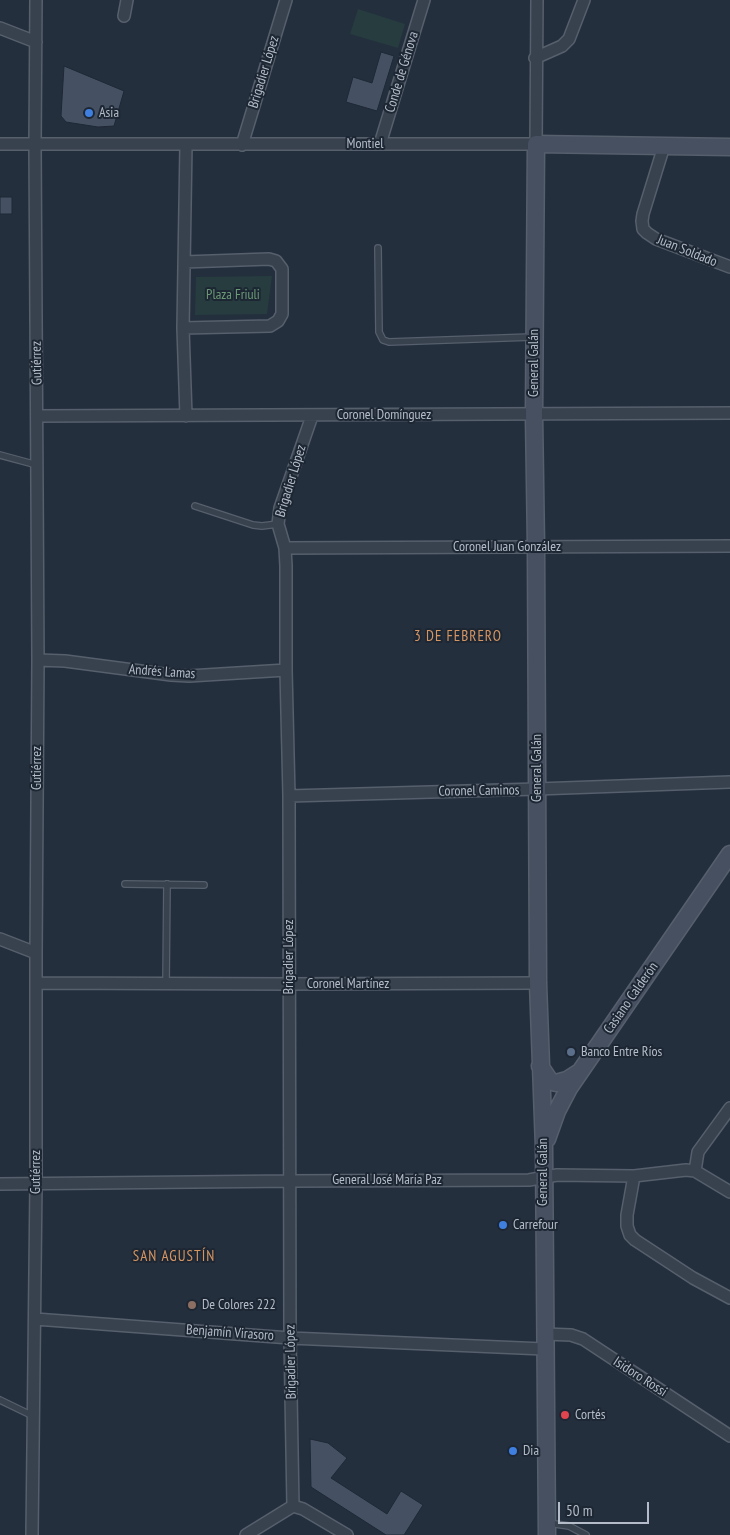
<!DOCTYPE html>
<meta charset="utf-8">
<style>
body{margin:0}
#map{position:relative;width:730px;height:1535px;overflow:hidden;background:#242f3e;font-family:"PT Sans Narrow",sans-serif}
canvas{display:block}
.scale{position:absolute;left:558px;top:1502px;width:91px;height:22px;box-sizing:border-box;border:2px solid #b4bcc9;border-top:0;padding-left:6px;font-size:15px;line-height:18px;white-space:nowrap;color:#b4bcc9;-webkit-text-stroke:4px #1d2633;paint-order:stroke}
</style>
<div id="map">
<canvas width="730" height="1535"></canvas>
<div class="scale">50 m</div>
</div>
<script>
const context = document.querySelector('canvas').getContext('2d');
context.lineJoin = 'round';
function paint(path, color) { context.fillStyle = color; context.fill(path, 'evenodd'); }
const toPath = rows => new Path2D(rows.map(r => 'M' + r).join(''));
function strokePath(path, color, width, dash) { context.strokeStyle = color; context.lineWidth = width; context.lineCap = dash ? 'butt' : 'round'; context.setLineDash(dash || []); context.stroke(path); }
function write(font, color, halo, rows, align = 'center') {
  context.font = font + ' "PT Sans Narrow",sans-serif'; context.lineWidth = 4; context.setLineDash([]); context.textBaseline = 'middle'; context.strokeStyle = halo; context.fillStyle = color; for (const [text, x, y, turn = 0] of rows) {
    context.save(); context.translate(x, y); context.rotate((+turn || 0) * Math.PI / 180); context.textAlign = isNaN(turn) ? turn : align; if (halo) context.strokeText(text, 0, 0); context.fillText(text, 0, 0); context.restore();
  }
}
const green = toPath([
 [358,9,405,24,398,48,350,34],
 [272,276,267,314,195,315,196,277]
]);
const building = toPath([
 [381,52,394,56,377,111,346,102,353,77,372,83,381,52],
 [64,66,124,91,114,126,98,127,66,122,61,116,64,66],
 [0,197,12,197,12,214,0,214,0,197],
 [310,1439,328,1443,347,1458,331,1478,387,1514,401,1491,423,1505,404,1535,386,1535,311,1487,310,1439]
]);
const lane = toPath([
 [378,248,379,332,383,340,389,342,532,337],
 [0,455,37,465],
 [195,506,253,525,262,526,278,524],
 [125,884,204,885],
 [166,983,167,884],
 [0,1400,33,1416],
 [548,1523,569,1526,586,1535]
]);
const street = toPath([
 [124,16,127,0],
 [0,28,36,42],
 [535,58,562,46,569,39,584,0],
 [0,144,536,144,537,0],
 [380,144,424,0],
 [242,145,286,0],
 [664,146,643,214,642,221,643,229,647,233,656,239,730,267],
 [183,328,270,326,278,321,282,314,282,269,276,261,269,259,184,262],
 [37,416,730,413],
 [186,416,183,328,186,145],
 [285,548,730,546],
 [38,660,65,661,171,675,189,676,286,670],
 [289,796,537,789,730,782],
 [0,939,36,953],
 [37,983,289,984,538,983],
 [695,1171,698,1152,730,1108],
 [634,1176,627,1215,627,1226,630,1235,635,1240,693,1278,730,1298],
 [0,1184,291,1181,529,1180,557,1175,634,1176,686,1170,695,1171,730,1192],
 [35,1319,290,1338,544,1349],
 [544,1334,571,1335,583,1339,730,1436],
 [293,1506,290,1338,289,796,286,670,286,566,285,548,278,524,280,508,312,416],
 [293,1506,303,1509,347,1535],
 [32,1535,36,1183,36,953,38,660,35,145,36,0],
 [246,1535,293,1506]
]);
const secondary = toPath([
 [540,1066,550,1081,556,1083,567,1080,578,1073],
 [547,1139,557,1111,569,1088,730,854],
 [547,1535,544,1148,538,983,536,547,534,415,536,144,730,147]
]);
const markers = [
 [89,113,5,"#3f7fe0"],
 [571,1052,5,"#5c6f8a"],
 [503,1225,5,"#3f7fe0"],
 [192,1305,5,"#8d6e63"],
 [565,1415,5,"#e0444e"],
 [513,1451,5,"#3f7fe0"]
];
const streetNames = [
 ["Brigadier López",264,72,-73],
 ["Conde de Génova",402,72,-73],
 ["Montiel",365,144],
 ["Juan Soldado",687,251,22],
 ["Gutiérrez",37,363,-91],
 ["General Galán",534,363,-90],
 ["Coronel Domínguez",384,415],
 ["Brigadier López",291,481,-73],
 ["Coronel Juan González",507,547],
 ["Andrés Lamas",162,672,4],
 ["Gutiérrez",37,768,-90],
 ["General Galán",537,768,-90],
 ["Coronel Caminos",479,791,-1],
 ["Brigadier López",289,957,-90],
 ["Coronel Martínez",348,984],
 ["Casiano Calderón",631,998,-55],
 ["Gutiérrez",36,1172,-90],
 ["General Galán",543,1172,-90],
 ["General José María Paz",387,1180],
 ["Benjamín Virasoro",230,1333,4],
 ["Brigadier López",291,1362,-91],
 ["Isidoro Rossi",640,1377,33]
];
const poiNames = [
 ["Asia",99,113],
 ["Banco Entre Ríos",581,1052],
 ["Carrefour",513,1225],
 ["De Colores 222",202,1305],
 ["Cortés",575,1415],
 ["Dia",523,1451]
];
const parkNames = [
 ["Plaza Friuli",233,295]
];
const neighbourhoodNames = [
 ["3 DE FEBRERO",458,637],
 ["SAN AGUSTÍN",174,1257]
];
paint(green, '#263c3f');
paint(building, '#455162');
strokePath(building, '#1f2835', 1);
strokePath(lane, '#565f6c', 8);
strokePath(street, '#565f6c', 14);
strokePath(secondary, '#565f6c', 19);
strokePath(lane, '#38414e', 5.5);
strokePath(street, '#38414e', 11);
strokePath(secondary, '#465061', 16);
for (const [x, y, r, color] of markers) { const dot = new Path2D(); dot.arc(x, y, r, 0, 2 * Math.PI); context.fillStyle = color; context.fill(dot); strokePath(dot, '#1d2633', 2); }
write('14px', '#b4bcc9', '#1d2633', streetNames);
write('14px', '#b4bcc9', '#1d2633', poiNames, 'left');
write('14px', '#6b9a76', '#1d2633', parkNames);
context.letterSpacing = '1px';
write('15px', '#d59563', '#1d2633', neighbourhoodNames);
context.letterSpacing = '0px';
</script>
